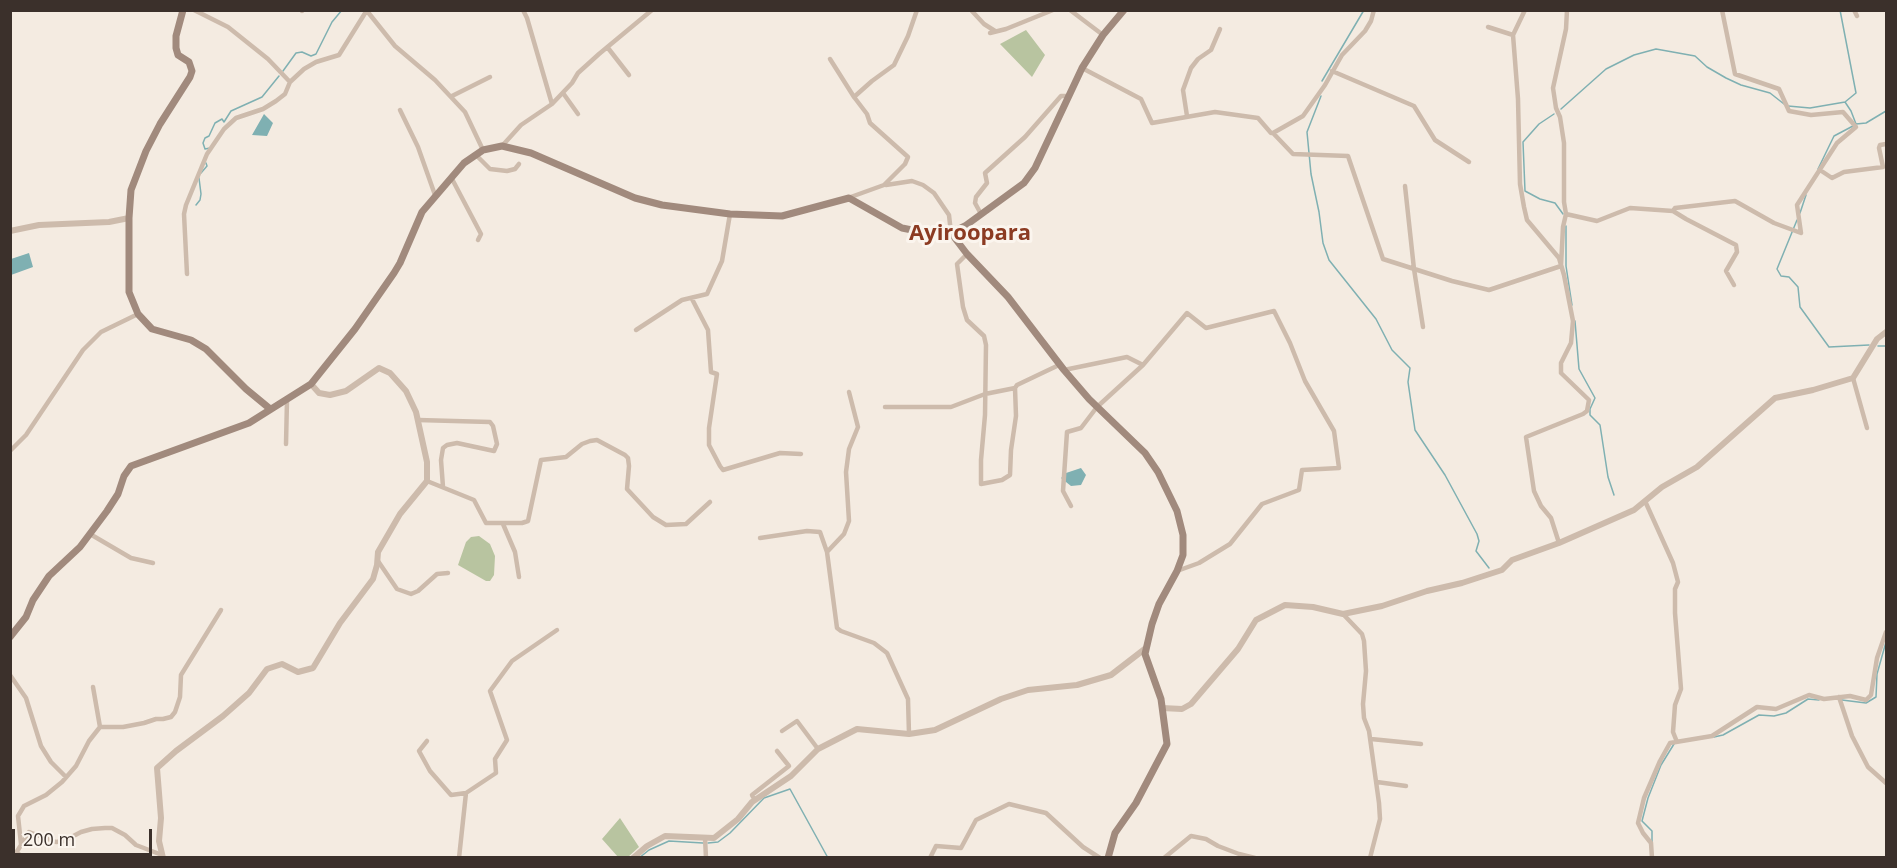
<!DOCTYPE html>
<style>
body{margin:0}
#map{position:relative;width:1897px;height:868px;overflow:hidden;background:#f4ebe1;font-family:"Open Sans",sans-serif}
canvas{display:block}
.frame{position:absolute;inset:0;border:12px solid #3b302b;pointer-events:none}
.scale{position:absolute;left:12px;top:829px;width:140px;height:27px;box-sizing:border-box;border:3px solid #3b302b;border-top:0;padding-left:8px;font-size:18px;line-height:21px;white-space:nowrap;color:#3b302b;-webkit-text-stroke:4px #fbf5ee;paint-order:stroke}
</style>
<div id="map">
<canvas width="1897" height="868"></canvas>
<div class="frame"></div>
<div class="scale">200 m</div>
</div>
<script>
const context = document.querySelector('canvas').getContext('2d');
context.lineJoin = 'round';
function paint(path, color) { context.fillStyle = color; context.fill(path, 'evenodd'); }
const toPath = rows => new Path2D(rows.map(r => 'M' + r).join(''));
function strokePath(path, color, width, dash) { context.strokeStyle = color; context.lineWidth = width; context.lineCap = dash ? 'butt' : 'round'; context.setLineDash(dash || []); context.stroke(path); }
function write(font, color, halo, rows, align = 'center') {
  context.font = font + ' "Open Sans",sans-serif'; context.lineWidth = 6; context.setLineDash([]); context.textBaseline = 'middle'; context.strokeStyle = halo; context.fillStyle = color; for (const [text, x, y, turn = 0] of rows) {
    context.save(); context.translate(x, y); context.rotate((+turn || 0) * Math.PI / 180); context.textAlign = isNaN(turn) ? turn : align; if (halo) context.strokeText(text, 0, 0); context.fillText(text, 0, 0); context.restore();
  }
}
const green = toPath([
 [1026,30,1045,55,1032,77,1000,44],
 [479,536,490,544,495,556,494,575,490,581,486,581,458,565,466,542,471,537],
 [620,818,639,847,628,857,618,857,602,839]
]);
const water = toPath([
 [264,114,273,123,267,136,252,135],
 [29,253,33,267,11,275,11,259],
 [1081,468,1086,475,1081,485,1071,486,1061,478,1066,473]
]);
const stream = toPath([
 [1840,10,1856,93,1845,102],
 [283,71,296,53,302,52,311,56,316,54,332,22,342,10],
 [1322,81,1364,10],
 [1321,96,1307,132,1311,174,1319,212,1323,243,1329,260,1376,319,1392,350,1410,368,1408,382,1415,430,1445,475,1477,534,1479,541,1476,551,1489,568],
 [1788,106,1810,108,1845,102,1851,111,1856,124,1866,123,1886,111],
 [1561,109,1606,69,1634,55,1656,49,1695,56,1707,67,1726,78,1741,85,1770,93,1784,104],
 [1554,114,1539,124,1523,142,1525,191,1540,199,1555,203,1563,214],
 [210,148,205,149,203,143,205,138,209,136,215,123,222,119,224,122,231,111,262,97,279,76],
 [1818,169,1834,136,1853,126],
 [201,173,207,166,206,163],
 [196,205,200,200,201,194,199,178],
 [1800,213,1806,195],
 [1797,220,1777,269,1781,276,1789,277,1798,287,1800,307,1829,347,1869,345],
 [1566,226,1566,266,1572,305],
 [1575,321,1579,369,1595,398,1590,409,1590,415,1600,425,1608,477,1614,495],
 [1878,346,1886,346],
 [1842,700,1866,703,1876,697,1877,674,1886,642],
 [1714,737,1723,735,1759,715,1774,716,1786,713,1808,699,1819,700],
 [708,843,718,842,730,833,764,798,790,789,828,858],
 [1652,843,1652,831,1642,821,1648,798,1661,765,1674,744],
 [639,858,649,850,669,841,703,843]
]);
const minor = toPath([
 [194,10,228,27,268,59,290,82],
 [302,10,302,11],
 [523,10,527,18,552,104],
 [971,10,984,24,995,31],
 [1070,10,1103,35],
 [1525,10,1513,35,1518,99,1520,184,1524,207,1527,220,1559,258,1564,275,1573,321,1571,343,1561,363,1561,373,1589,400,1587,411,1583,414,1526,437,1534,491,1541,506,1551,518,1559,543],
 [1567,10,1566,29,1553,88,1556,108,1560,117,1564,143,1564,202,1566,214,1597,221,1630,208,1673,211,1675,208,1735,201,1774,223,1801,233,1797,205,1837,143,1856,127,1843,112,1811,115,1789,111,1779,89,1735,74,1722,10],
 [1854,10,1857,16],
 [367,11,395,46,435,80,465,112,483,150],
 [1488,27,1513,35],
 [990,33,1006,29,1053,10],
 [608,48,629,75],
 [830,59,854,97,872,81,894,65,908,36,917,10],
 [1082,68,1141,99,1152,123,1215,112,1258,118,1271,133,1273,133,1303,116,1325,85,1342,55,1365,31,1371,21,1374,10],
 [1332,71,1414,106,1435,140,1469,162],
 [563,93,578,114],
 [452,96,490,77],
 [400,110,418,147,435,195],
 [1187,116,1183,90,1191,68,1198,59,1211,50,1220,29],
 [1273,133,1293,154,1348,156,1383,259,1452,281,1489,290,1561,266,1563,227,1566,214],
 [502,146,521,125,552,104,572,83,578,73,599,54,652,10],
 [476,155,490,169,507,171,515,169,519,164],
 [1820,170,1832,178,1844,172,1883,167,1879,148,1880,145,1886,144],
 [451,177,481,234,478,240],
 [886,185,912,181,923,185,934,193,949,215,951,233],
 [1405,186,1414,269,1423,327],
 [848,198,884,185,905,164,908,157,870,123,867,114,854,97],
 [1673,211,1686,219,1736,245,1737,252,1726,271,1734,285],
 [981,214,975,203,976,197,987,183,985,173,1025,137,1061,96,1068,96],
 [967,254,957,264,963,307,967,320,984,336,986,345,985,415,981,460,981,484,1002,480,1010,475,1011,450,1016,416,1015,388,1017,385,1059,365],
 [187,274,184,214,186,205,207,154,224,129,236,118,263,109,276,101,285,94,290,82,304,69,316,62,339,55,367,10],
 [692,299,708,330,711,372,717,374,709,428,709,445,720,466,723,470,780,453,801,454],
 [636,330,682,300,707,294,722,261,730,214],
 [1064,370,1127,357,1143,365],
 [1853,378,1867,428],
 [885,407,951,407,985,394,1015,388],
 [418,420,490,422,493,426,497,444,494,451,457,443,447,445,443,448,441,460,443,487],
 [286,444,287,400],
 [10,451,26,435,83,350,101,332,138,314],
 [427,481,474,500,486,523,522,523,528,521,541,460,566,457,582,444,590,441,597,440,625,455,628,458,629,466,627,489,653,517,666,525,686,524,710,502],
 [1645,501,1673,563,1678,582,1675,589,1675,613,1681,689,1675,705,1673,732,1677,742],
 [1071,506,1063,491,1067,432,1081,428,1097,407,1143,365,1187,313,1206,328,1274,311,1290,343,1305,381,1334,431,1339,468,1302,470,1299,490,1262,504,1230,544,1199,563,1177,571],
 [503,524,515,552,519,577],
 [90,534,131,558,153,563],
 [760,538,807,531,820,532,827,552,837,628,841,631,874,643,887,653,908,699,909,734],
 [827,552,844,534,849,521,846,472,849,449,858,427,849,392],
 [378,561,397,589,411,594,418,591,437,574,448,573],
 [1343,614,1362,634,1364,641,1366,671,1363,704,1364,718,1369,731,1379,803,1380,819,1370,858],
 [10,675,26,698,41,746,51,762,66,777],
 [93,687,100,727],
 [1839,697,1852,736,1868,767,1886,783],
 [782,731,797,721,818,749],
 [1371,739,1421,744],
 [427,741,419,751,430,771,451,795,466,793],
 [1377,782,1406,786],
 [755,800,752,795,789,766,777,751],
 [705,838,706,858],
 [21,844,18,816,24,806,46,795,62,782,76,766,89,741,100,727,123,727,144,723,156,719,163,719,171,717,175,712,180,697,181,675,221,610],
 [16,852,24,858],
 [13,858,29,832,56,842,64,841,81,832,92,829,105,828,112,828,125,835,136,845,162,855],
 [459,858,466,793,496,773,495,759,507,740,490,691,512,661,557,630],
 [930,858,936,846,961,848,976,820,1009,804,1046,813,1083,847,1100,858],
 [1164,858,1191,836,1206,839,1218,846,1239,854,1255,858],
 [1652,858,1651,843,1643,833,1638,823,1644,798,1660,761,1670,743,1712,736,1757,707,1776,709,1809,695,1824,699,1850,696,1866,700,1871,695,1877,658,1886,632]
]);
const tertiary = toPath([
 [10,231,39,225,109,222,129,218],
 [1162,708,1182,709,1191,704,1238,649,1256,620,1285,605,1313,607,1343,614,1382,606,1427,591,1462,583,1502,570,1512,560,1559,543,1634,510,1662,487,1697,467,1775,398,1813,390,1853,378,1877,339,1886,332],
 [163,858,159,841,161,818,157,768,176,751,223,716,249,693,267,669,282,664,298,672,313,668,340,623,373,579,377,565,378,552,400,514,427,481,427,462,416,412,406,391,390,373,379,368,346,391,330,395,319,393,311,384],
 [633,858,647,846,665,836,714,838,738,819,752,802,791,776,818,749,857,729,909,734,935,730,1001,699,1028,690,1077,685,1111,675,1146,648]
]);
const secondary = toPath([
 [183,10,176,36,176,48,178,55,189,62,192,71,190,77,160,124,146,151,131,190,129,218,129,292,138,314,152,329,191,340,206,349,246,389,269,408],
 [951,233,967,254,1008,297,1064,370,1089,399,1145,453,1158,472,1177,511,1183,535,1183,555,1177,571,1159,604,1152,624,1145,654,1161,699,1167,744,1136,803,1115,833,1108,858],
 [10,637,26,617,33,600,49,576,80,547,107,511,118,494,124,476,131,466,249,423,311,384,355,329,394,273,400,263,422,212,464,163,483,150,502,146,531,153,635,198,662,205,730,214,782,216,849,198,902,228,917,231,951,233,965,226,1024,183,1035,168,1082,68,1103,35,1124,10]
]);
const quarterNames = [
 ["Ayiroopara",970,234]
];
paint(green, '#b8c4a0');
paint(water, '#7fb0b2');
strokePath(stream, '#7fb0b2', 1.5);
strokePath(minor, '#cdbbac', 4.5);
strokePath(tertiary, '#cdbbac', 6);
strokePath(secondary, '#a18a7d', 7);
write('bold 22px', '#8c3b22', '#fbf5ee', quarterNames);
</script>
